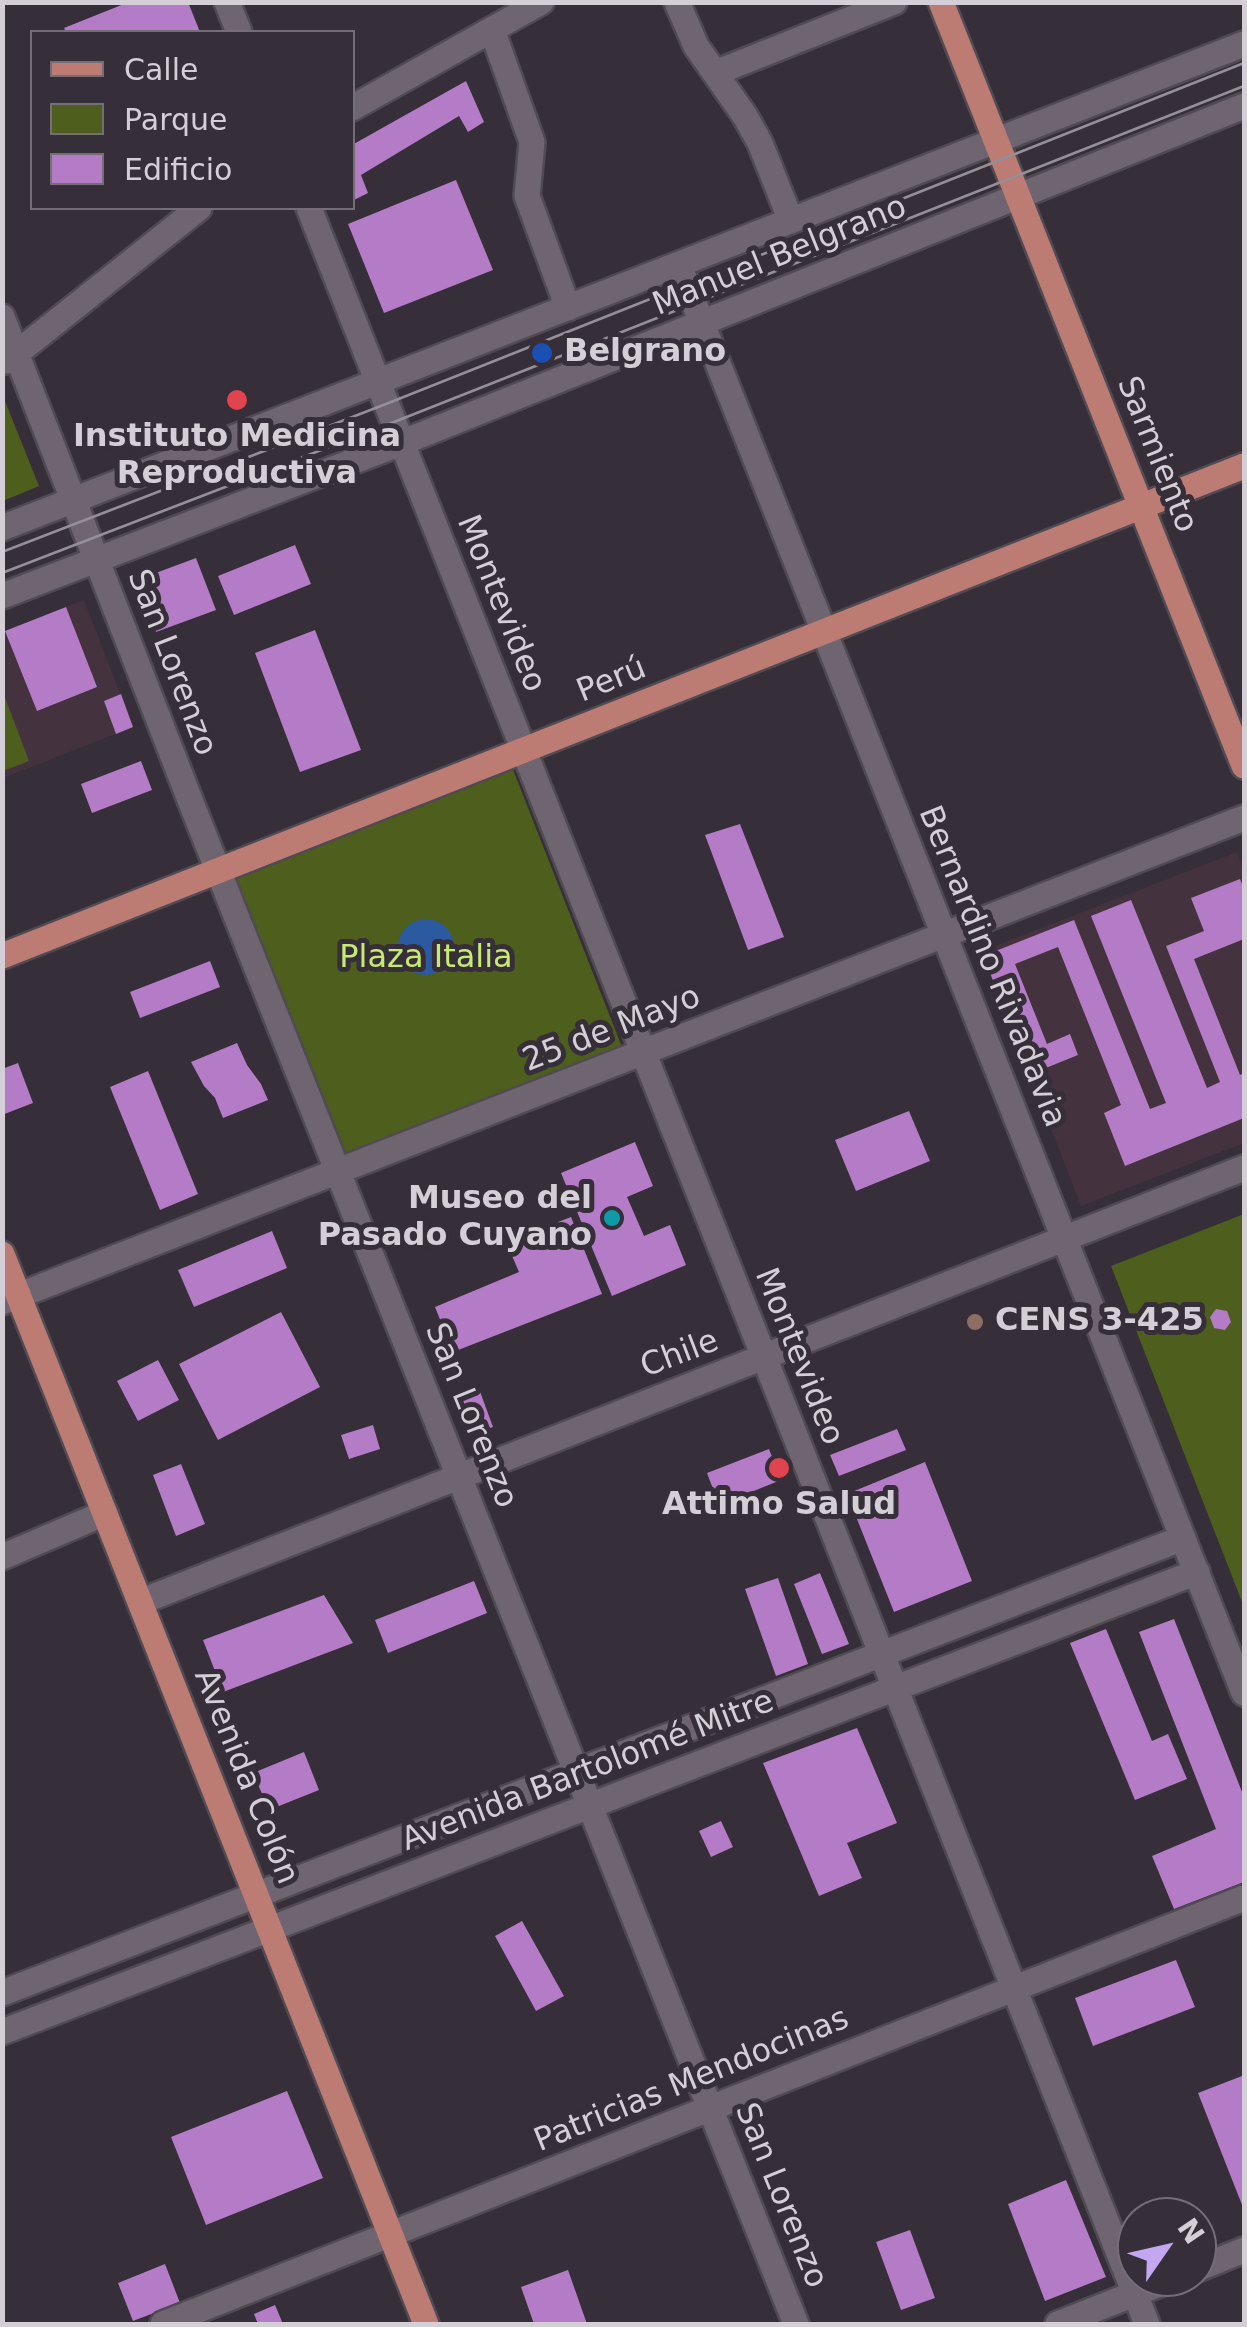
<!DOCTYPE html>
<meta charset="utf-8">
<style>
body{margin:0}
#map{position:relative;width:1247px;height:2327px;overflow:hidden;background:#362e38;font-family:"DejaVu Sans",sans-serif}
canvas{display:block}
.frame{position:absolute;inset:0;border:5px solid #d4cfd6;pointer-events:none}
.legend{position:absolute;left:30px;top:30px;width:325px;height:180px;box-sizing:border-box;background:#362e38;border:2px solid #756e77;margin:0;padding:12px 18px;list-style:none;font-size:30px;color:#d4cfd6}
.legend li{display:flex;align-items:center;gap:20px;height:50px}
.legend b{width:50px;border:2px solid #756e77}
.north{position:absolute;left:1117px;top:2197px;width:100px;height:100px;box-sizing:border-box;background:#362e38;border:2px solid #756e77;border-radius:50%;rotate:56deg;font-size:28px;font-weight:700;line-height:40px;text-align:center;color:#d4cfd6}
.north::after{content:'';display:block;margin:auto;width:35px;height:45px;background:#c4a7f1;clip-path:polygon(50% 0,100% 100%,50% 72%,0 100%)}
</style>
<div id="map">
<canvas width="1247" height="2327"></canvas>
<div class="frame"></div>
<ul class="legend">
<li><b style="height:12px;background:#bc7b73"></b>Calle</li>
<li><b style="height:28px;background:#4d5e1d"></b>Parque</li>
<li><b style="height:28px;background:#b47bc7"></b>Edificio</li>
</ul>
<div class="north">N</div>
</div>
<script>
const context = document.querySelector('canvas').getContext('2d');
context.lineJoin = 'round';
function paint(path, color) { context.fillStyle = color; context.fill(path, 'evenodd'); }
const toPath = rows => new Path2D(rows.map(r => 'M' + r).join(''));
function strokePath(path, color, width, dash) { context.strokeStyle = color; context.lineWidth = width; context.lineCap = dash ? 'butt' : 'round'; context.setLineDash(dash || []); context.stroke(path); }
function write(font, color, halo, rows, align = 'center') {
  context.font = font + ' "DejaVu Sans",sans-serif'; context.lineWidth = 10; context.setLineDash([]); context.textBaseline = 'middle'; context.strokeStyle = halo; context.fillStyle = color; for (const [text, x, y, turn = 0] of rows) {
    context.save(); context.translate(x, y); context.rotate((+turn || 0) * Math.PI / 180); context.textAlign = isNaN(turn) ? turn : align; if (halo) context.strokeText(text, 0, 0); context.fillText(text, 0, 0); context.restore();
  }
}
const education = toPath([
 [84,600,133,727,3,778,3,632],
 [1237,852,1244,872,1244,1143,1081,1206,982,951]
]);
const green = toPath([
 [5,401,39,486,3,501,2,404],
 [3,692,29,761,3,771,2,771],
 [510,762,622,1047,342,1155,231,871],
 [1244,1214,1244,1607,1111,1266]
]);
const water = toPath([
 '398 947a28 28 0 1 1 56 0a28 28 0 1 1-56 0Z'
]);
const building = toPath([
 [129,2,188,2,200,32,66,32,64,28],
 [466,81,484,122,468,132,459,116,361,175,368,193,352,201,352,145],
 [456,180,493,270,384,313,348,224],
 [295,545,311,584,234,615,218,576],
 [196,558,216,610,156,632,137,580],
 [66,607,97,687,37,711,5,631],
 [315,630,361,750,300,772,255,653],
 [121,694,133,727,116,734,104,701],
 [141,761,152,790,92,813,81,784],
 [740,824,784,937,748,950,705,835],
 [1240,879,1244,889,1244,939,1194,959,1240,1075,1244,1073,1244,1118,1125,1166,1104,1113,1121,1105,1058,947,1015,964,1047,1044,1070,1034,1078,1055,1031,1074,983,956,1074,920,1150,1109,1166,1103,1091,916,1131,900,1207,1088,1220,1082,1166,946,1204,931,1191,898],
 [210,961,220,987,140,1018,130,992],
 [237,1043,247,1065,261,1084,268,1100,223,1118,215,1098,204,1086,191,1062],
 [18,1063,33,1103,2,1115,2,1069],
 [148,1071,198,1194,160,1210,110,1087],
 [909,1111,930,1161,856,1191,835,1140],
 [635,1142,653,1186,627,1197,644,1236,670,1225,686,1265,612,1296,561,1173],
 [571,1217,602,1294,453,1352,435,1307,519,1272,506,1242],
 [272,1231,287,1268,194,1307,178,1270],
 [1216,1309,1227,1311,1231,1322,1225,1330,1214,1328,1210,1317],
 [281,1312,320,1387,218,1440,179,1364],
 [158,1360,179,1400,138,1421,117,1381],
 [478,1386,493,1427,474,1434,470,1423,464,1425,453,1395],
 [373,1425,380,1449,349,1459,341,1435],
 [897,1429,906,1450,839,1476,830,1455],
 [769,1449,781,1480,719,1505,707,1473],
 [925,1462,972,1581,894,1612,847,1494],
 [181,1464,205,1524,176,1536,153,1475],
 [820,1573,849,1644,822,1654,794,1584],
 [778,1578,808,1664,776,1676,745,1589],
 [474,1581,487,1613,388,1653,375,1620],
 [324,1595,353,1643,223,1692,203,1640],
 [1174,1619,1244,1797,1244,1882,1174,1909,1152,1856,1216,1829,1139,1632],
 [1106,1629,1152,1741,1168,1734,1187,1779,1135,1800,1070,1643],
 [857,1728,897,1823,847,1843,862,1878,819,1896,763,1763],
 [304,1752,319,1790,269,1810,253,1773],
 [721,1821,733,1847,711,1857,699,1831],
 [522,1921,564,1996,536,2011,495,1936],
 [1176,1960,1195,2007,1093,2046,1075,1998],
 [1242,2076,1244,2083,1244,2210,1198,2093],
 [287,2091,323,2178,206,2225,171,2137],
 [1066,2180,1106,2277,1045,2301,1008,2204],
 [910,2230,935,2298,901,2310,876,2242],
 [165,2264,180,2303,133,2321,118,2283],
 [568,2270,587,2324,534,2324,521,2287],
 [275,2305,283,2324,258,2324,254,2314]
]);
const minor = toPath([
 [227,2,239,32],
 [677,2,696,46,745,116,760,143,791,221],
 [492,30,532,142,527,196,568,308],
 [715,73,894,2],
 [352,108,541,2],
 [309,208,1147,2324],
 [679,265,1244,1693],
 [2,317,192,805,796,2324],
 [7,361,199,208],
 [2,528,1244,44],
 [2,596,401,443,1244,106],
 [2,1302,1244,818],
 [2,1557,105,1513],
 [140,1602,1244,1168],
 [2,1993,1183,1538],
 [2,2032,1197,1572],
 [1197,2269,1244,2250],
 [163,2324,1244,1898],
 [1058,2324,1177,2277]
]);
const major = toPath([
 [941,2,1244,766],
 [2,956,1244,466],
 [2,1254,426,2324]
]);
const tram = toPath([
 [2,552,386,404,1244,63],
 [2,573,394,422,1244,86]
]);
const markers = [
 [542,353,12,"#1a4fb4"],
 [237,400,12,"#e0444e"],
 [612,1218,10,"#0f9aa8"],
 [975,1322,10,"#8d6e63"],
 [779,1468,12,"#e0444e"]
];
const streetNames = [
 ["Manuel Belgrano",780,257,-22],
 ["Sarmiento",1156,455,68],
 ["Montevideo",500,604,68],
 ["San Lorenzo",171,663,69],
 ["Perú",612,681,-22],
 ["Bernardino Rivadavia",991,967,68],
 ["25 de Mayo",612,1030,-21],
 ["Chile",680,1355,-21],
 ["Montevideo",798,1357,68],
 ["San Lorenzo",470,1416,68],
 ["Avenida Bartolomé Mitre",588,1772,-21],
 ["Avenida Colón",245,1777,68],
 ["Patricias Mendocinas",692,2081,-22],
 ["San Lorenzo",780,2196,68]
];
const poiNames = [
 ["Belgrano",564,353],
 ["Instituto Medicina",237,438,"center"],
 ["Reproductiva",237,475,"center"],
 ["Museo del",592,1200,"right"],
 ["Pasado Cuyano",592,1237,"right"],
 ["CENS 3-425",995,1322],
 ["Attimo Salud",779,1506,"center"]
];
const parkNames = [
 ["Plaza Italia",426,959]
];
paint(education, '#44333e');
paint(green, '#4d5e1d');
paint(water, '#2b5aa1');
paint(building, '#b47bc7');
strokePath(minor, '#504a52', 30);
strokePath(major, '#504a52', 30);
strokePath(minor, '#6e6571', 25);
strokePath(major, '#bc7b73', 25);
strokePath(tram, '#958f97', 2.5);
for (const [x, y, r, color] of markers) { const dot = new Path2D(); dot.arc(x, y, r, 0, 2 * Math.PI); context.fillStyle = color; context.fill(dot); strokePath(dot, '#362e38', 4); }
write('32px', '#d4cfd6', '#362e38', streetNames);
write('bold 32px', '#d4cfd6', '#362e38', poiNames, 'left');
write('32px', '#c7eb70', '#362e38', parkNames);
</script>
